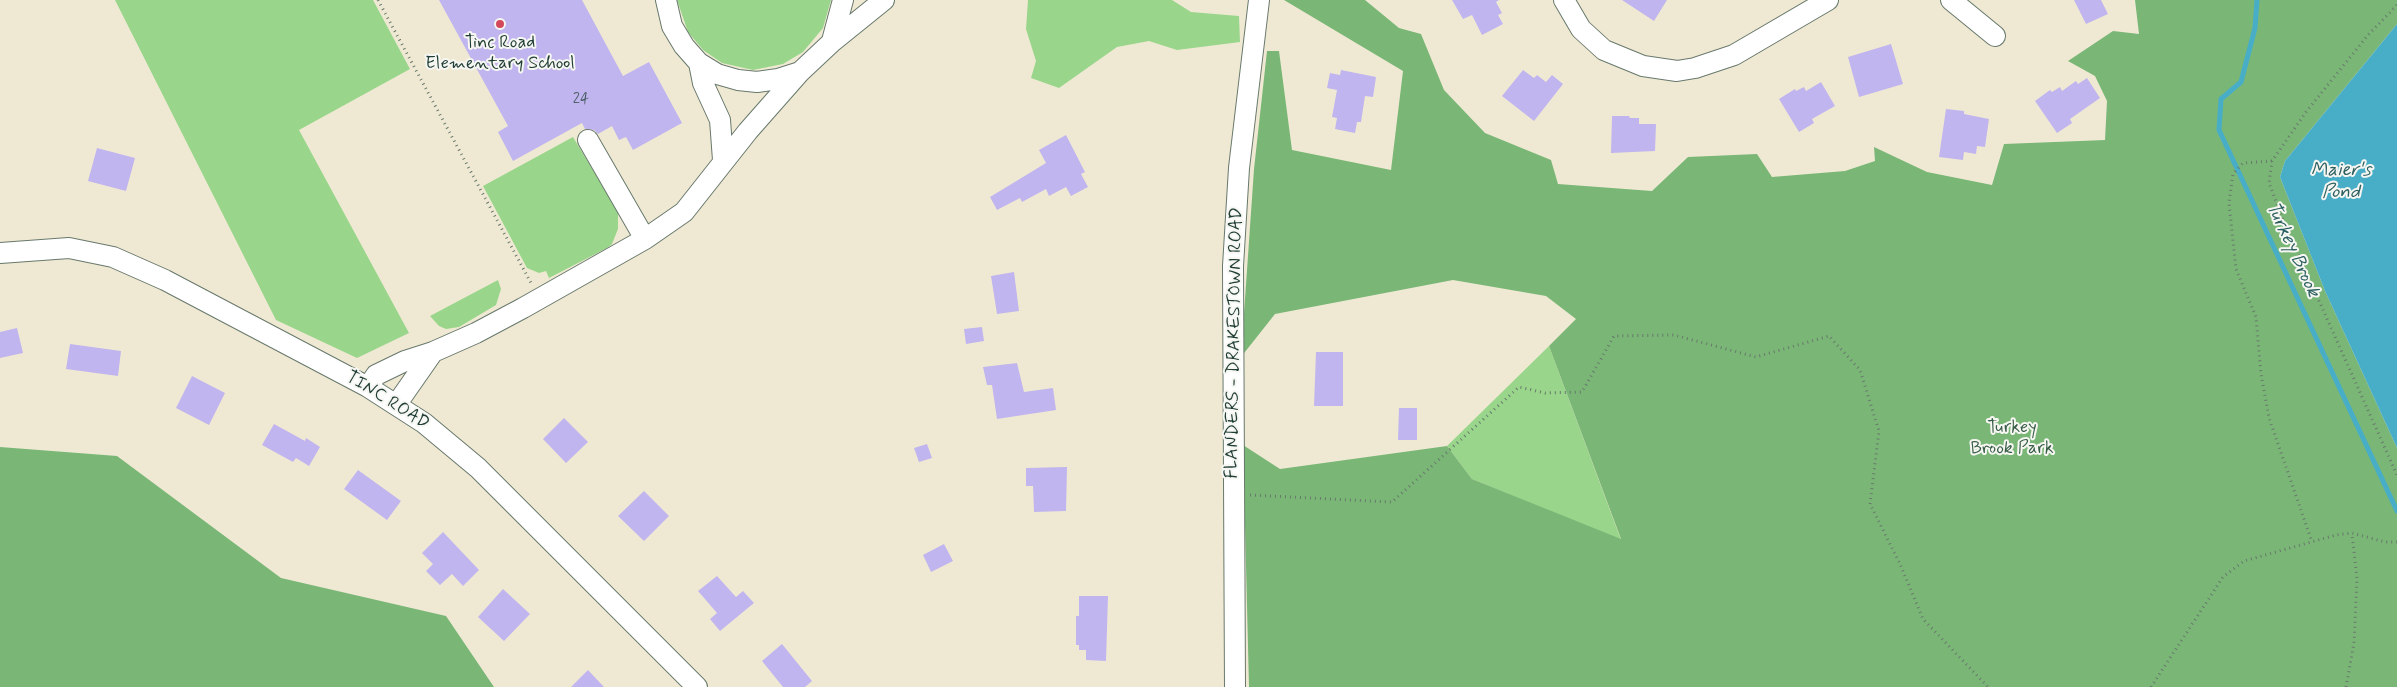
<!DOCTYPE html>
<style>
body{margin:0}
canvas{display:block;background:#efe9d3}
</style>
<canvas width="2397" height="687"></canvas>
<script>
const context = document.querySelector('canvas').getContext('2d');
context.lineJoin = 'round';
function paint(path, color) { context.fillStyle = color; context.fill(path, 'evenodd'); }
const toPath = rows => new Path2D(rows.map(r => 'M' + r).join(''));
function strokePath(path, color, width, dash) { context.strokeStyle = color; context.lineWidth = width; context.lineCap = dash ? 'butt' : 'round'; context.setLineDash(dash || []); context.stroke(path); }
function write(font, color, halo, rows, align = 'center') {
  context.font = font + ' Mynerve,sans-serif'; context.lineWidth = 4; context.setLineDash([]); context.textBaseline = 'middle'; context.strokeStyle = halo; context.fillStyle = color; for (const [text, x, y, turn = 0] of rows) {
    context.save(); context.translate(x, y); context.rotate((+turn || 0) * Math.PI / 180); context.textAlign = isNaN(turn) ? turn : align; if (halo) context.strokeText(text, 0, 0); context.fillText(text, 0, 0); context.restore();
  }
}
const green = toPath([
 [115,0,373,0,410,69,299,130,409,333,357,358,276,320],
 [677,0,831,0,823,28,803,52,783,64,753,70,722,63,703,50,688,32],
 [1028,0,1172,0,1191,12,1239,16,1240,42,1177,50,1149,41,1117,47,1059,88,1031,78,1036,61,1026,29],
 [573,137,618,212,618,229,612,244,607,248,549,278,546,271,539,273,527,268,483,186],
 [498,280,501,289,496,305,459,327,446,329,439,326,430,316],
 [1549,346,1621,540,1472,479,1447,446]
]);
const forest = toPath([
 [1284,0,1365,0,1399,28,1421,34,1444,90,1485,133,1551,160,1558,184,1652,191,1688,157,1757,154,1772,177,1845,171,1875,161,1874,147,1927,172,1992,185,2004,144,2105,140,2107,101,2095,76,2068,61,2113,31,2139,34,2135,0,2397,0,2397,24,2285,161,2280,177,2325,291,2397,448,2397,687,1249,687,1243,445,1280,469,1447,446,1472,479,1621,539,1549,346,1576,319,1546,296,1453,280,1275,314,1241,357,1254,169,1267,51,1279,51,1292,150,1391,170,1403,71],
 [0,447,117,456,281,578,446,616,494,687,0,687]
]);
const water = toPath([
 [2397,24,2397,448,2325,291,2280,177,2285,161]
]);
const stream = toPath([
 [2257,0,2255,28,2241,82,2221,99,2219,130,2397,511]
]);
const building = toPath([
 [439,0,582,0,623,76,649,62,682,123,633,150,626,137,619,140,612,126,598,134,594,130,585,129,582,123,513,161,498,132,508,126],
 [1452,0,1499,0,1496,2,1502,13,1498,15,1503,24,1482,35,1472,15,1463,19],
 [1622,0,1667,0,1654,21],
 [2074,0,2101,0,2108,14,2086,24],
 [1891,44,1903,84,1859,97,1848,57],
 [1341,70,1376,77,1373,97,1365,96,1361,122,1357,122,1355,133,1335,129,1337,118,1332,117,1337,90,1327,88,1330,73,1340,75],
 [1523,70,1534,78,1537,75,1546,82,1552,75,1563,84,1534,121,1502,96],
 [2087,78,2100,98,2070,119,2072,123,2057,133,2035,101,2050,90,2052,92,2060,87,2062,91,2076,81,2078,84],
 [1821,82,1835,106,1812,119,1814,123,1799,132,1779,99,1795,89,1796,91,1804,87,1806,91],
 [1946,109,1964,111,1964,114,1989,119,1985,147,1977,146,1976,154,1964,152,1963,160,1939,157],
 [1612,116,1629,116,1630,118,1639,118,1639,124,1656,124,1655,151,1611,153],
 [1066,135,1085,172,1081,174,1088,187,1071,196,1066,187,1049,196,1046,189,1022,202,1020,198,997,210,990,197,1046,163,1039,150],
 [97,148,135,158,126,191,88,181],
 [1014,272,1019,311,997,314,991,276],
 [982,327,984,341,966,344,964,329],
 [17,328,23,353,0,358,0,332],
 [70,344,121,351,118,376,66,369],
 [1316,352,1343,352,1343,406,1314,406],
 [1017,363,1024,392,1053,388,1056,410,997,419,992,385,987,385,983,367],
 [192,376,225,393,209,425,176,408],
 [1399,408,1417,408,1417,440,1398,440],
 [564,418,588,442,566,463,543,439],
 [274,424,305,441,306,438,320,447,309,466,296,458,293,462,262,445],
 [927,444,932,458,919,462,914,448],
 [1067,467,1066,511,1034,512,1033,486,1026,486,1026,468],
 [358,470,401,501,387,520,344,489],
 [644,491,669,516,644,541,618,516],
 [443,532,479,570,463,586,452,574,440,585,426,571,433,564,422,553],
 [944,544,953,561,931,572,923,555],
 [717,576,736,597,743,591,754,603,720,631,710,619,717,613,698,591],
 [503,589,530,614,504,641,478,617],
 [1079,596,1108,596,1106,661,1086,660,1086,650,1079,650,1079,645,1076,645,1076,616,1079,616],
 [782,644,812,681,805,687,783,687,762,661],
 [588,670,604,687,571,687]
]);
const path = toPath([
 [378,0,531,283],
 [2397,5,2368,35,2306,112,2272,161,2269,183,2285,225,2397,475],
 [2272,161,2243,163,2233,174,2229,203,2236,269,2256,317,2261,374,2269,418,2312,542],
 [1250,495,1392,502,1519,387,1545,393,1582,392,1614,336,1674,335,1756,357,1829,336,1860,370,1879,431,1870,504,1900,564,1923,619,1988,687],
 [2151,687,2223,577,2244,561,2336,535,2352,533,2385,542,2397,542],
 [2346,687,2354,643,2357,579,2352,533]
]);
const minor = toPath([
 [666,0,672,26,684,46,699,63,717,74,738,80,757,82,778,79,800,72],
 [1564,0,1581,29,1604,50,1643,66,1677,71,1695,68,1734,55,1828,0],
 [1951,0,1995,36],
 [832,41,843,0],
 [699,63,703,83,720,120,723,160],
 [588,140,645,239],
 [0,253,69,248,113,257,165,280,368,387,424,423,478,468,697,687],
 [368,387,376,375,405,361,433,352,476,333,523,308,645,239,684,212,748,131,800,72,832,42,884,0],
 [396,405,433,352],
 [1235,687,1233,266,1239,168,1259,0]
]);
const markers = [
 [500,24,5,"#d1495b"]
];
const numberNames = [
 ["24",581,100]
];
const poiNames = [
 ["Tinc Road",500,43],
 ["Elementary School",500,64]
];
const streetNames = [
 ["FLANDERS - DRAKESTOWN ROAD",1235,343,-89],
 ["TINC ROAD",387,401,32]
];
const parkNames = [
 ["Turkey",2012,428],
 ["Brook Park",2012,449]
];
const waterNames = [
 ["Maier's",2341,171],
 ["Pond",2341,193],
 ["Turkey Brook",2292,250,65]
];
paint(green, '#99d68b');
paint(forest, '#7ab777');
paint(water, '#48aec7');
strokePath(stream, '#48aec7', 5);
paint(building, '#c1b5ef');
strokePath(minor, '#68796c', 22);
strokePath(path, '#68796c', 3, [1, 4]);
strokePath(minor, '#fff', 20);
for (const [x, y, r, color] of markers) { const dot = new Path2D(); dot.arc(x, y, r, 0, 2 * Math.PI); context.fillStyle = color; context.fill(dot); strokePath(dot, '#f6f6f2', 2); }
write('15px', '#485b63', null, numberNames);
write('18px', '#1f3d34', '#f6f6f2', poiNames);
write('18px', '#1f3d34', '#f6f6f2', streetNames);
write('18px', '#375c45', '#f6f6f2', parkNames);
write('italic 19px', '#2b5f60', '#f6f6f2', waterNames);
</script>
